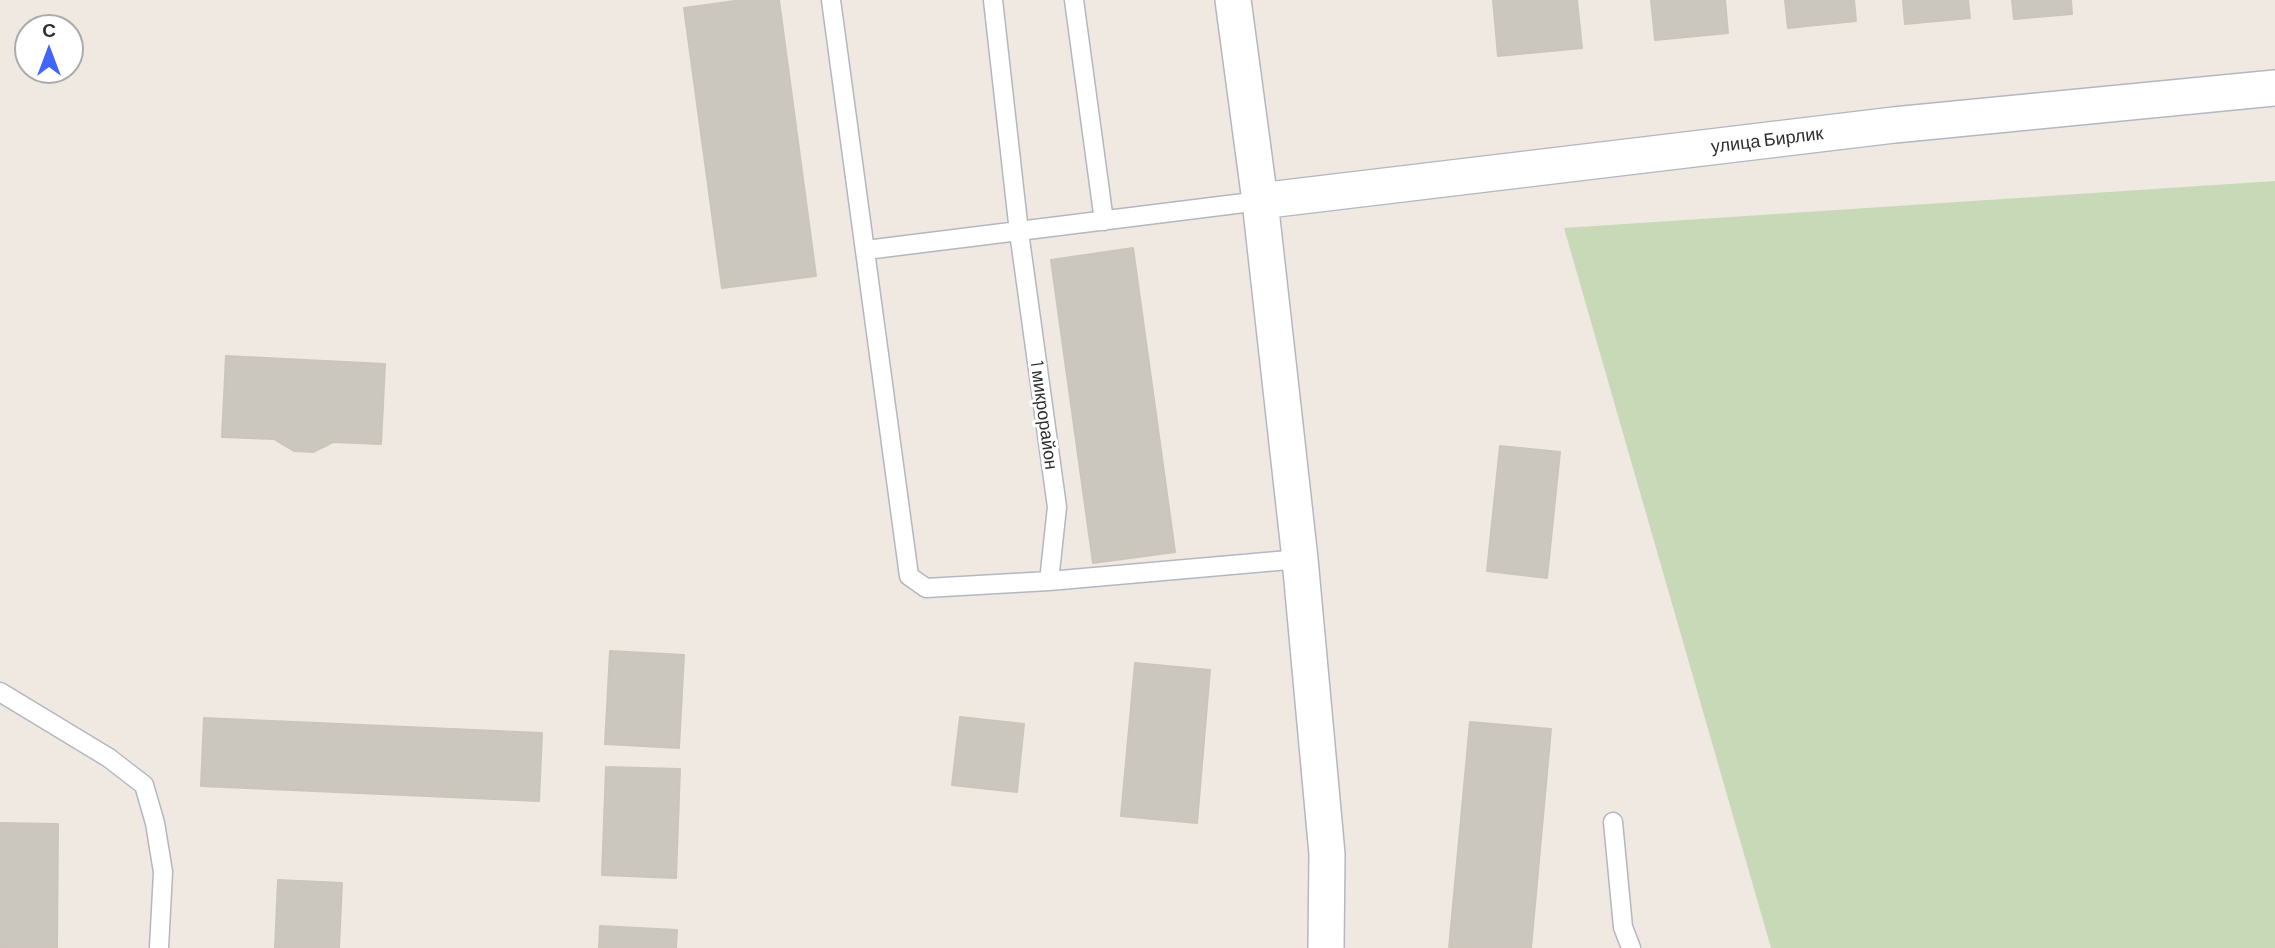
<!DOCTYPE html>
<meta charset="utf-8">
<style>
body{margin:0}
#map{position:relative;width:2275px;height:948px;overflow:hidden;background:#efe9e1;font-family:Barlow,sans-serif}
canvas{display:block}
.north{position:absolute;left:14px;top:14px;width:70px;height:70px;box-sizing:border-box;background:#fff;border:2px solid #ababab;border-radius:50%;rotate:0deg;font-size:19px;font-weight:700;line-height:28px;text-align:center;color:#2e2e2e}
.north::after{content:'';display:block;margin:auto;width:24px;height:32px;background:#4264fb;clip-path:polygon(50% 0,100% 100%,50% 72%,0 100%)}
</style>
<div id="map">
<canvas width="2275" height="948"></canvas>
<div class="north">С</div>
</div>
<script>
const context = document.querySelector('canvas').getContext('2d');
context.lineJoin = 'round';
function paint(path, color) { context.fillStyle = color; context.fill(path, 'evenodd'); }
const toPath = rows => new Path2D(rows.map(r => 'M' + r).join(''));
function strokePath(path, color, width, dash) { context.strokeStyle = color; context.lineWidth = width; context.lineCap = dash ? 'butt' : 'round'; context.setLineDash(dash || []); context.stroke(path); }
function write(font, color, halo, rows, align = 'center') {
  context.font = font + ' Barlow,sans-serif'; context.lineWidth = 6; context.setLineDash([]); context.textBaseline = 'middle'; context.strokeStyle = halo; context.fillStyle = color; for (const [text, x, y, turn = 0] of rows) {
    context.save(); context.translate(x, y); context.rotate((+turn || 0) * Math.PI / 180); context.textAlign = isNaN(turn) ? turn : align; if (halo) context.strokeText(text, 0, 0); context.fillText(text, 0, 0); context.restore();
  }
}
const cemetery = toPath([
 [2275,181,2275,948,1771,948,1564,228]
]);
const building = toPath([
 [742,0,779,0,816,276,722,288,684,8,742,0],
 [1493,0,1577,0,1582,48,1498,56,1493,0],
 [1651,0,1725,0,1728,33,1655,40,1651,0],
 [1785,0,1854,0,1856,21,1788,28,1785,0],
 [1903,0,1968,0,1970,18,1905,24,1903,0],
 [2012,0,2071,0,2072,14,2014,19,2012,0],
 [1133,248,1175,552,1093,563,1051,260,1133,248],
 [226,356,385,364,381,444,333,442,313,452,294,451,274,439,222,437,226,356],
 [1500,446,1560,452,1547,578,1487,571,1500,446],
 [610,651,684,655,679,748,605,744,610,651],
 [1135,663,1210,670,1197,823,1121,816,1135,663],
 [960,717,1024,724,1017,792,952,785,960,717],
 [204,718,542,733,539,801,201,786,204,718],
 [1470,722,1551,729,1531,948,1449,948,1470,722],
 [606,767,680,769,676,878,602,875,606,767],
 [0,823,58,824,57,948,0,948,0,823],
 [278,880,342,883,339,948,275,948,278,880],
 [600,926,677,930,676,948,599,948,600,926]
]);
const service = toPath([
 [831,0,909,576,926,588,1049,581],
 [993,0,1019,232,1057,507,1049,581,1300,559],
 [1074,0,1104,221],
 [866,250,1260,201],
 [0,692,109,758,144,785,155,823,163,872,159,948],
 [1613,822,1623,927,1631,948]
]);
const minor = toPath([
 [1233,0,1260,201,1300,559,1327,854,1326,948],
 [1260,201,1894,125,2275,88]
]);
const streetNames = [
 ["улица Бирлик",1767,140,-7],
 ["1 микрорайон",1044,415,82]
];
paint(cemetery, '#c8d9b8');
paint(building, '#cbc7bf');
strokePath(building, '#cbc5ba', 2);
strokePath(service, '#b4b7c1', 21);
strokePath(minor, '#b4b7c1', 38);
strokePath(service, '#fff', 18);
strokePath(minor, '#fff', 35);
write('18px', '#2e2e2e', '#fff', streetNames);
</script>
